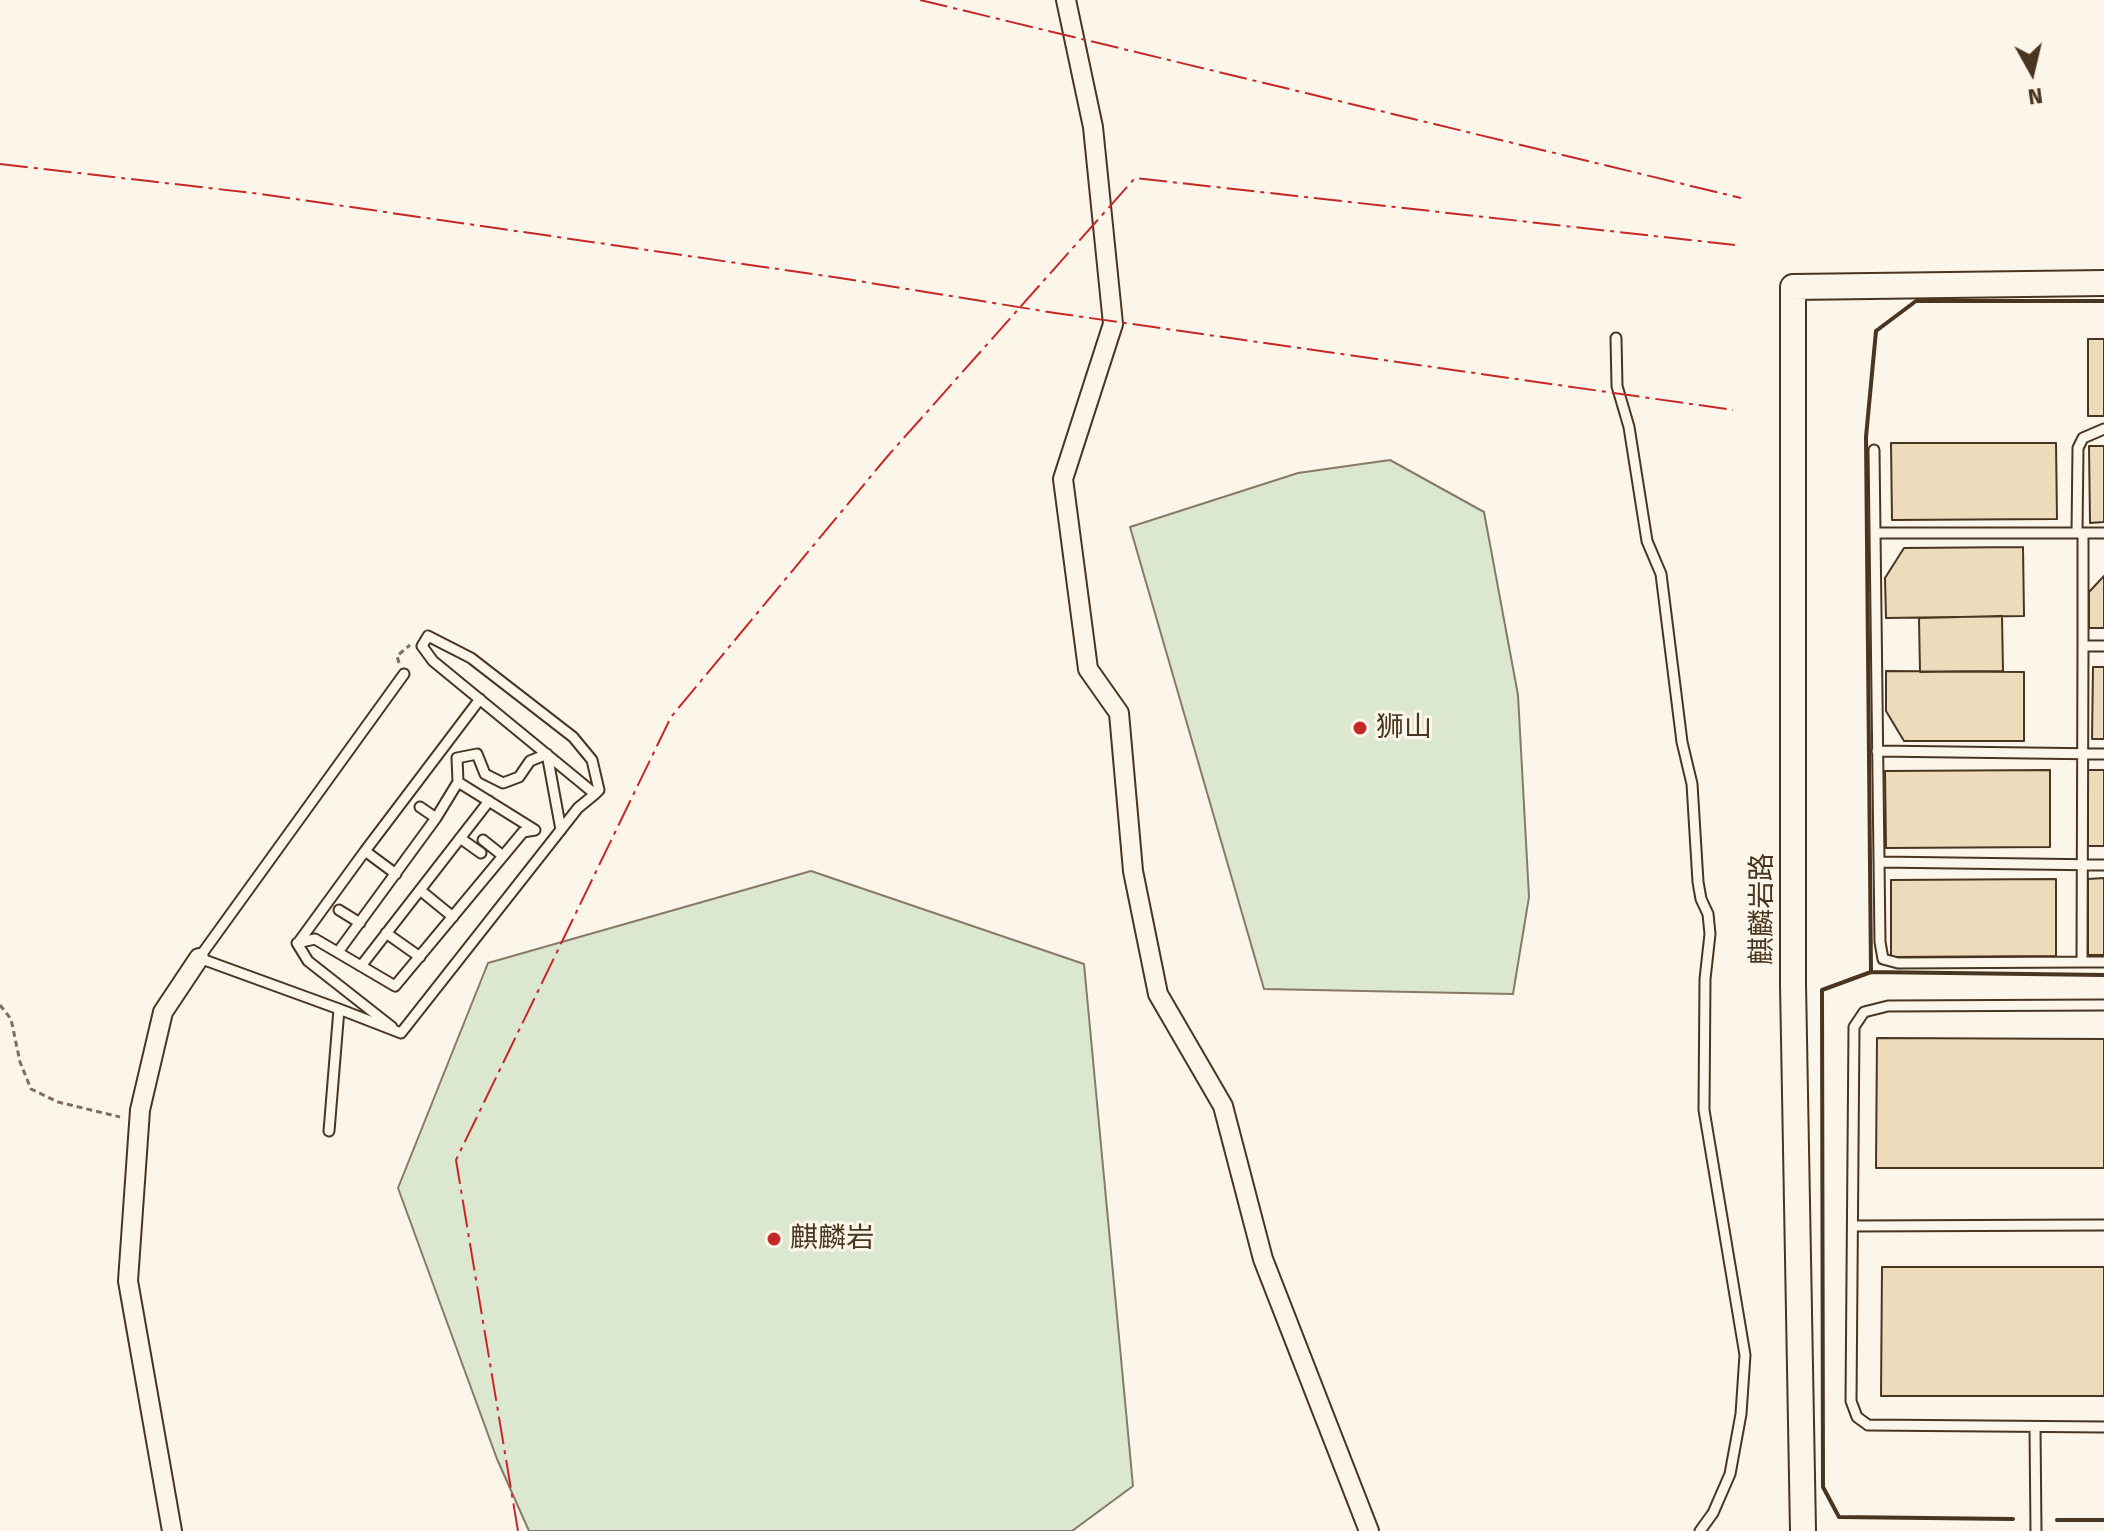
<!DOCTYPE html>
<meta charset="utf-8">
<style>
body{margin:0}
#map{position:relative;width:2104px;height:1531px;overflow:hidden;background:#fbf6e9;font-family:"Fira Sans",sans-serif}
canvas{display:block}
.north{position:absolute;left:1992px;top:32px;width:80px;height:80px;-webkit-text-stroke:6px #fbf6e9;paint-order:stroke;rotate:172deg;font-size:22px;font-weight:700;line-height:32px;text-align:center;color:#4a3520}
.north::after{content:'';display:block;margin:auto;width:28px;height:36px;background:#4a3520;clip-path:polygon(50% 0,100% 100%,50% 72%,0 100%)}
</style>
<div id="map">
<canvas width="2104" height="1531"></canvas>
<div class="north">N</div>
</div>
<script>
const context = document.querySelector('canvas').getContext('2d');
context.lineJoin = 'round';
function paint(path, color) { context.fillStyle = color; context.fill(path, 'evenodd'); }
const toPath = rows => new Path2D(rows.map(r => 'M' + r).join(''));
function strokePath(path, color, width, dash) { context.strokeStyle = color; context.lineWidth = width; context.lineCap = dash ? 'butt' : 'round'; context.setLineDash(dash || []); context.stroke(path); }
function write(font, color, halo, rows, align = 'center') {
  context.font = font + ' "Fira Sans","Noto Sans SC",sans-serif'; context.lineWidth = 6; context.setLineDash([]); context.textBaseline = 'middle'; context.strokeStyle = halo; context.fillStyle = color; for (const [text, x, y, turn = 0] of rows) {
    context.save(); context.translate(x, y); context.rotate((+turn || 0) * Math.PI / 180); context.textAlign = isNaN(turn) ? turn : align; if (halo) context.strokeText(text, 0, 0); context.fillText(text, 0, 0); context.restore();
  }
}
const green = toPath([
 [1390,460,1484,512,1518,695,1529,897,1513,994,1264,989,1130,527,1298,473,1390,460],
 [811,871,1084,964,1133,1486,1072,1531,529,1531,497,1459,398,1188,488,963,811,871]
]);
const building = toPath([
 [2088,339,2104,339,2104,416,2088,416,2088,339],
 [1891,443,2056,443,2057,519,1892,520,1891,443],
 [2089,446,2104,446,2104,522,2090,523,2089,446],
 [2023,547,2024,616,1886,618,1885,578,1904,548,2023,547],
 [2104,576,2104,628,2089,628,2089,592,2104,576],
 [2002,616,2003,671,1920,672,1919,618,2002,616],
 [2093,667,2104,667,2104,739,2092,739,2093,667],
 [1886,671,2024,672,2024,741,1904,741,1886,711,1886,671],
 [2050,770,2050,847,1886,848,1885,771,2050,770],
 [2088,770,2104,770,2104,846,2088,846,2088,770],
 [2104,878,2104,955,2088,955,2088,879,2104,878],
 [2056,879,2056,956,1891,957,1891,880,2056,879],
 [1877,1038,2104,1039,2104,1168,1876,1168,1877,1038],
 [1882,1267,2104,1267,2104,1396,1881,1396,1882,1267]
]);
const path = toPath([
 [399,663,397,656,410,645],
 [0,1005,11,1019,20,1062,31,1089,58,1102,120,1117]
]);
const service = toPath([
 [1616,338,1617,386,1629,427,1647,541,1661,574,1682,742,1692,784,1698,882,1701,899,1708,914,1710,934,1705,979,1704,1110,1745,1355,1741,1414,1730,1474,1713,1513,1700,1531],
 [2104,429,2083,438,2078,448,2077,533,2104,533],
 [1874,450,1880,942,1883,959,1898,963,2082,962,2083,646,2104,646],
 [1875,533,2077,533],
 [2083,533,2083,646],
 [1877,751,2104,754],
 [420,807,436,818],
 [460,838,481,853],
 [483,840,503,856],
 [365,851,480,699],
 [1879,862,2104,865],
 [420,890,453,917],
 [339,910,360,923],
 [386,933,420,957],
 [298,943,365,851,396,874],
 [338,952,436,818,458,782],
 [2082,962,2104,962],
 [361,966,489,801],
 [2104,1005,1888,1006,1864,1012,1854,1027,1851,1401,1857,1417,1868,1425,2104,1427],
 [339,1009,401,1033,578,808,595,794,599,790,592,760,573,737,471,658,428,636,422,646,433,661,595,794],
 [392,1027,308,961,297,943,315,939,395,986,523,832,535,830,458,782,457,758,477,754,485,774,503,783,519,777,530,761,547,754,561,830],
 [329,1131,339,1009,199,958,404,674],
 [1853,1226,2104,1225],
 [2035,1427,2036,1531]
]);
const minor = toPath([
 [1066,0,1093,127,1113,324,1063,479,1088,669,1119,713,1133,871,1158,994,1223,1106,1263,1259,1369,1531],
 [172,1531,128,1281,140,1110,163,1012,199,958]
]);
const secondary = toPath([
 [1803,1531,1793,984,1793,287,2104,283]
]);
const wall = toPath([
 [2104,301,1916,301,1876,331,1866,437,1871,972,2104,975],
 [1871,972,1822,990,1823,1487,1839,1517,2013,1519],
 [2057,1520,2104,1520]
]);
const power = toPath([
 [920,0,1741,198],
 [0,164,261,194,840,278,1055,313,1733,410],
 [518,1531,456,1160,671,717,886,458,1135,178,1735,245]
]);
const markers = [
 [1360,728,8,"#c62828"],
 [774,1239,8,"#c62828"]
];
const poiNames = [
 ["狮山",1376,728],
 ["麒麟岩",790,1239]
];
const streetNames = [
 ["麒麟岩路",1763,909,-90]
];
paint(green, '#dce7d0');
strokePath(green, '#887966', 2);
paint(building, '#ecdcbc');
strokePath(building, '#4a3520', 2);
strokePath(service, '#4a3520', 13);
strokePath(minor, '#4a3520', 22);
strokePath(secondary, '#4a3520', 28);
strokePath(path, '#7f6f5c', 3, [6, 4]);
strokePath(service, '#fbf6e9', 9);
strokePath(minor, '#fbf6e9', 18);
strokePath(secondary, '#fbf6e9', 24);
strokePath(wall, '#4a3520', 4);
strokePath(power, '#c62828', 2, [28, 6, 4, 6]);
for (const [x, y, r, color] of markers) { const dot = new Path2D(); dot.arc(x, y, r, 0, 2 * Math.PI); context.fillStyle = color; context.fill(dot); strokePath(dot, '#fbf6e9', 3); }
write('28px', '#4a3520', '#fbf6e9', poiNames, 'left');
write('28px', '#4a3520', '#fbf6e9', streetNames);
</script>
